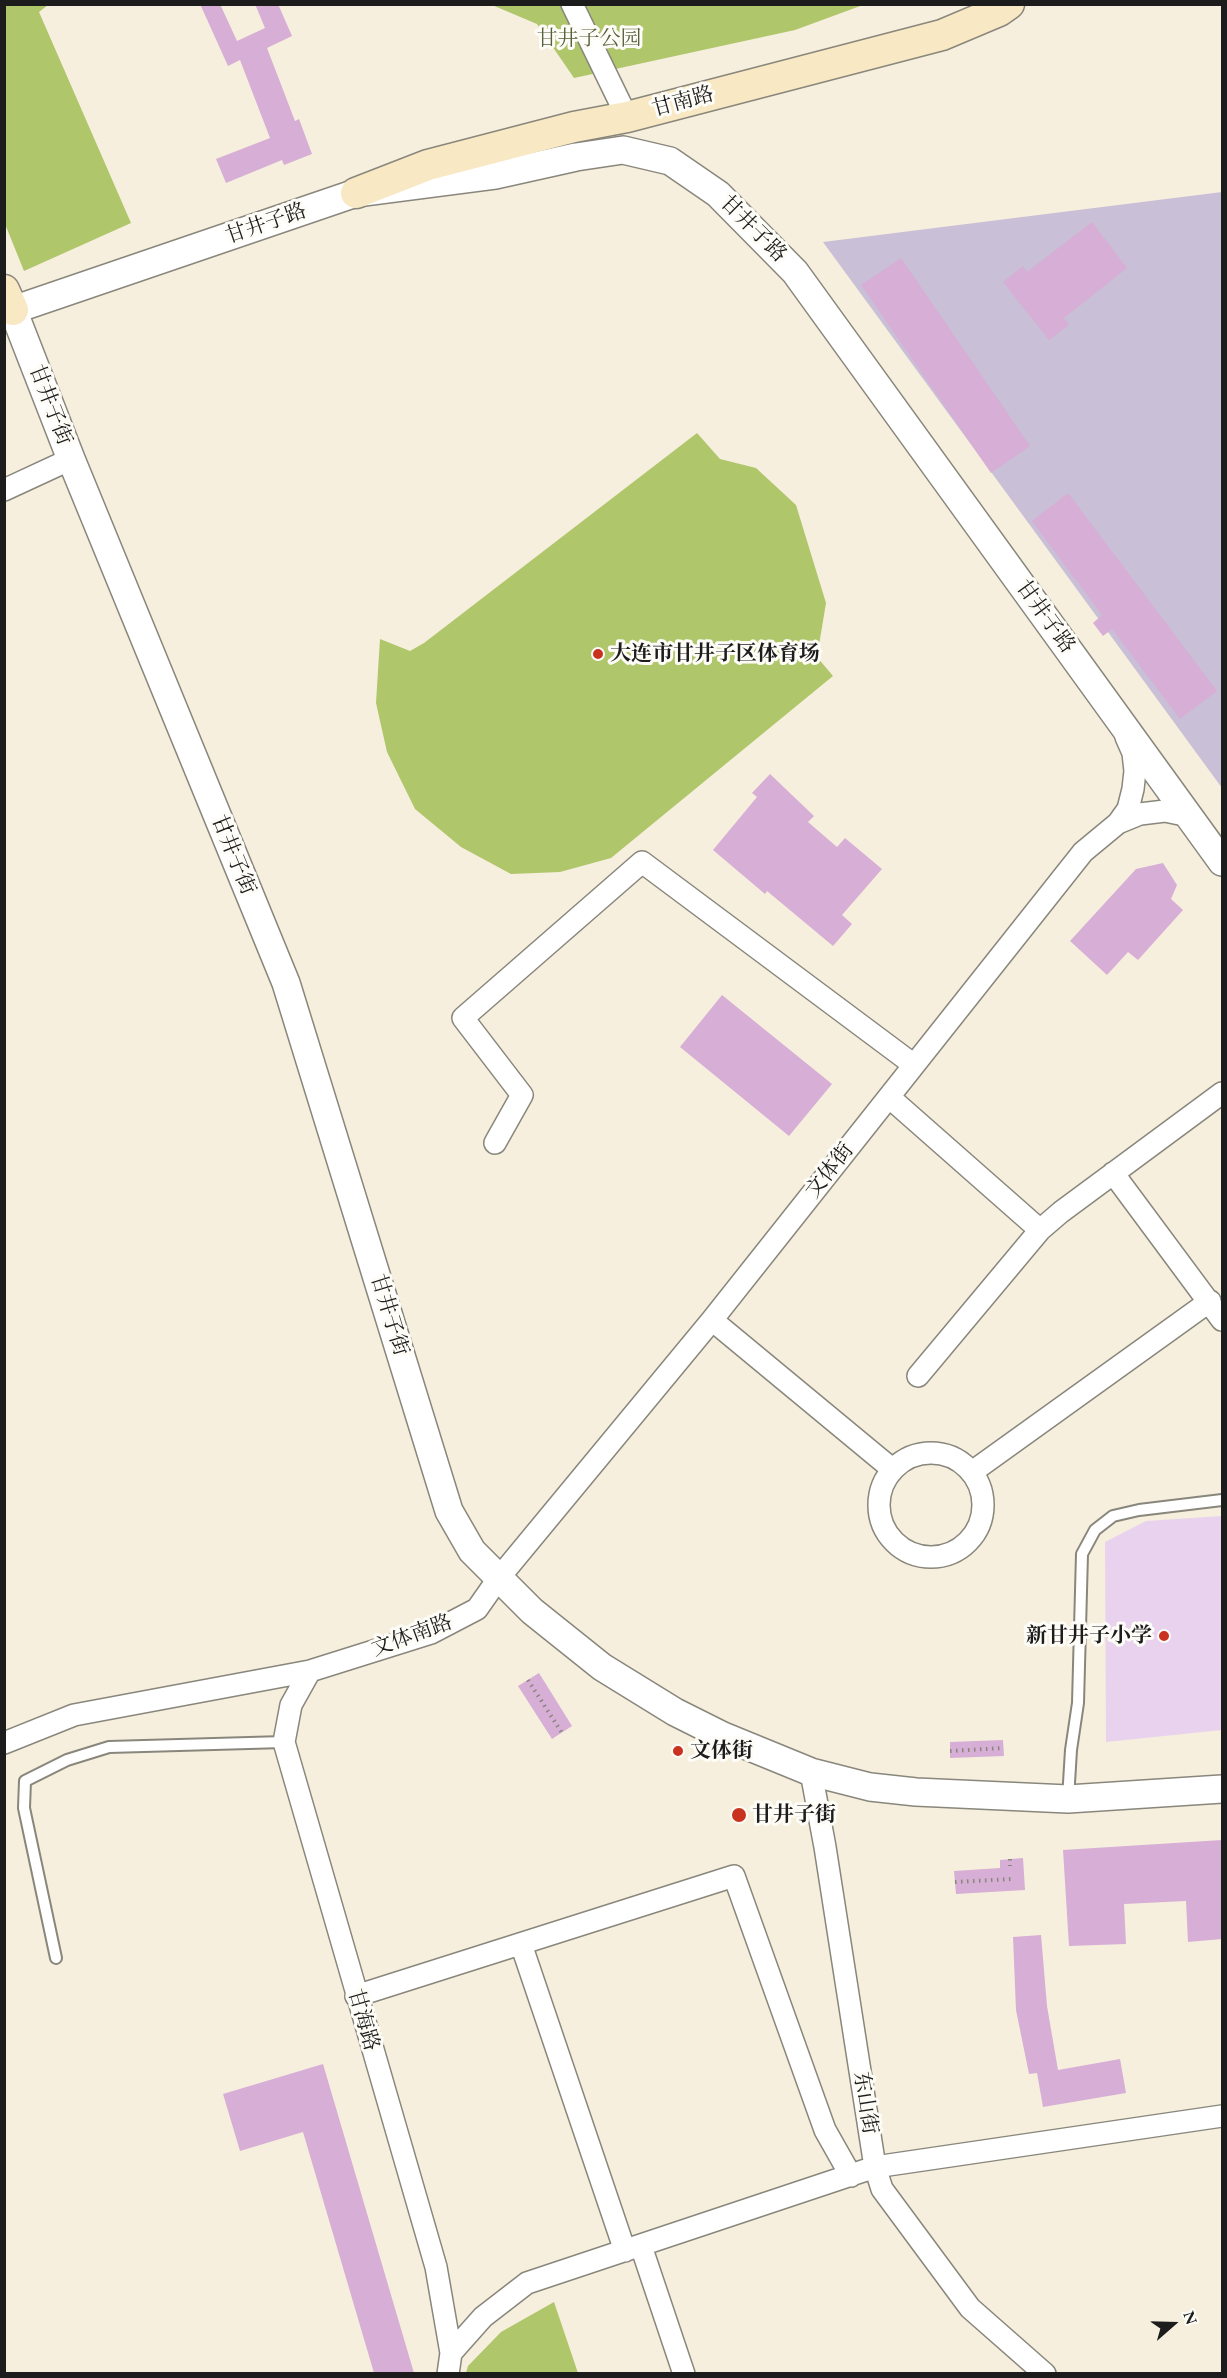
<!DOCTYPE html>
<meta charset="utf-8">
<style>
body{margin:0}
#map{position:relative;width:1227px;height:2378px;overflow:hidden;background:#f6efdd;font-family:"EB Garamond",serif}
canvas{display:block}
.frame{position:absolute;inset:0;border:6px solid #1c1c1c;pointer-events:none}
.north{position:absolute;left:1143px;top:2294px;width:60px;height:60px;-webkit-text-stroke:4px #fdfcf7;paint-order:stroke;rotate:70deg;font-size:16px;font-weight:700;line-height:24px;text-align:center;color:#1c1c1c}
.north::after{content:'';display:block;margin:auto;width:21px;height:27px;background:#1c1c1c;clip-path:polygon(50% 0,100% 100%,50% 72%,0 100%)}
</style>
<div id="map">
<canvas width="1227" height="2378"></canvas>
<div class="frame"></div>
<div class="north">N</div>
</div>
<script>
const context = document.querySelector('canvas').getContext('2d');
context.lineJoin = 'round';
function paint(path, color) { context.fillStyle = color; context.fill(path, 'evenodd'); }
const toPath = rows => new Path2D(rows.map(r => 'M' + r).join(''));
function strokePath(path, color, width, dash) { context.strokeStyle = color; context.lineWidth = width; context.lineCap = dash ? 'butt' : 'round'; context.setLineDash(dash || []); context.stroke(path); }
function write(font, color, halo, rows, align = 'center') {
  context.font = font + ' "EB Garamond","Noto Serif SC",serif'; context.lineWidth = 6; context.setLineDash([]); context.textBaseline = 'middle'; context.strokeStyle = halo; context.fillStyle = color; for (const [text, x, y, turn = 0] of rows) {
    context.save(); context.translate(x, y); context.rotate((+turn || 0) * Math.PI / 180); context.textAlign = isNaN(turn) ? turn : align; if (halo) context.strokeText(text, 0, 0); context.fillText(text, 0, 0); context.restore();
  }
}
const built = toPath([
 [1222,1516,1222,1730,1106,1742,1105,1542,1146,1521]
]);
const industrial = toPath([
 [1222,192,1222,788,823,242]
]);
const green = toPath([
 [4,5,48,5,39,12,131,223,24,271,5,224],
 [492,5,863,5,795,30,574,78,537,24],
 [697,433,720,459,756,468,796,505,826,603,817,657,833,676,611,858,560,872,511,874,461,847,415,809,387,752,376,703,380,639,410,651,424,643],
 [554,2302,578,2373,466,2373,468,2366,501,2332]
]);
const building = toPath([
 [200,4,220,4,237,41,265,28,255,4,278,4,292,36,267,48,295,121,299,119,312,154,284,165,282,160,226,183,216,159,270,138,240,60,228,66],
 [1092,222,1127,268,1064,318,1069,325,1049,340,1003,282,1023,266,1027,272],
 [901,258,1030,446,991,473,861,285],
 [1068,493,1217,691,1180,719,1112,629,1103,636,1093,623,1102,615,1032,521],
 [770,774,814,816,808,822,837,847,845,838,882,869,842,915,852,924,833,946,767,891,765,894,713,850,757,797,752,793],
 [1163,863,1177,885,1171,899,1183,910,1138,960,1128,952,1107,975,1070,941,1136,869],
 [722,995,832,1084,789,1136,680,1047],
 [539,1673,572,1726,552,1739,518,1686],
 [1003,1740,1004,1756,950,1758,950,1742],
 [1222,1840,1222,1939,1188,1942,1186,1901,1124,1904,1126,1944,1069,1946,1063,1850],
 [1023,1858,1025,1890,956,1894,954,1871,1000,1868,1000,1860],
 [1041,1935,1047,2006,1058,2070,1120,2059,1126,2093,1043,2107,1037,2073,1029,2074,1016,2010,1013,1937],
 [323,2064,414,2373,374,2373,303,2132,240,2151,223,2094]
]);
const path = toPath([
 [528,1680,562,1733],
 [950,1751,1003,1748],
 [1010,1859,1010,1866],
 [955,1882,1012,1879]
]);
const service = toPath([
 [1068,1799,1071,1750,1078,1703,1082,1554,1095,1530,1113,1516,1139,1510,1222,1500],
 [56,1958,24,1808,25,1781,67,1760,109,1747,284,1742]
]);
const minor = toPath([
 [572,4,627,117],
 [4,490,71,459],
 [1118,823,1128,809,1133,789,1135,771,1133,753,1126,737],
 [889,1097,1040,1230],
 [495,1143,522,1095,463,1018,642,862,914,1065],
 [1113,1173,1222,1320],
 [712,1320,892,1469],
 [918,1376,1040,1230,1061,1212,1222,1093],
 '879 1505a52 52 0 1 1 104 0a52 52 0 1 1-104 0Z',
 [972,1472,1210,1301],
 [310,1671,291,1705,284,1742,436,2267,451,2353,448,2374],
 [4,1743,74,1715,310,1671,431,1633,477,1609,498,1579,712,1320,1083,852,1118,823,1140,814,1165,811,1189,816],
 [811,1772,825,1847,875,2167,882,2189,970,2308,1045,2374],
 [521,1944,625,2251],
 [356,1996,734,1876,825,2130,851,2176],
 [641,2246,684,2374],
 [451,2353,483,2317,527,2283,875,2167,1222,2116]
]);
const tertiary = toPath([
 [1222,862,795,272,718,194,670,161,623,150,576,157,495,175,356,193,13,310,71,459,286,983,449,1511,472,1551,532,1611,602,1667,675,1712,723,1736,811,1772,870,1787,916,1792,1068,1799,1222,1789]
]);
const secondary = toPath([
 [356,193,428,165,574,127,627,117,942,35,999,11,1009,4],
 [4,290,13,310]
]);
const markers = [
 [598,654,6,"#c8321e"],
 [1164,1636,6,"#c8321e"],
 [678,1751,6,"#c8321e"],
 [739,1815,8,"#c8321e"]
];
const parkNames = [
 ["甘井子公园",589,39]
];
const streetNames = [
 ["甘南路",683,102,-15],
 ["甘井子路",266,224,-19],
 ["甘井子路",753,229,45],
 ["甘井子街",50,405,69],
 ["甘井子路",1045,617,54],
 ["甘井子街",233,855,68],
 ["文体街",830,1171,-52],
 ["甘井子街",389,1315,73],
 ["文体南路",412,1636,-20],
 ["甘海路",363,2020,74],
 ["东山街",865,2103,81]
];
const poiNames = [
 ["大连市甘井子区体育场",610,654],
 ["新甘井子小学",1152,1636,"right"],
 ["文体街",690,1751],
 ["甘井子街",752,1815]
];
paint(built, '#e9d2ee');
paint(industrial, '#c9bfd7');
paint(green, '#afc66b');
paint(building, '#d7aed6');
strokePath(service, '#89867c', 14);
strokePath(minor, '#89867c', 24);
strokePath(tertiary, '#89867c', 30);
strokePath(secondary, '#89867c', 33);
strokePath(path, '#89867c', 4, [1.5, 4.5]);
strokePath(service, '#fff', 10);
strokePath(minor, '#fff', 21);
strokePath(tertiary, '#fff', 27);
strokePath(secondary, '#f8e8c3', 30);
for (const [x, y, r, color] of markers) { const dot = new Path2D(); dot.arc(x, y, r, 0, 2 * Math.PI); context.fillStyle = color; context.fill(dot); strokePath(dot, '#fdfcf7', 2); }
write('21px', '#57603c', '#fdfcf7', parkNames);
write('21px', '#1c1c1c', '#fdfcf7', streetNames);
write('bold 21px', '#1c1c1c', '#fdfcf7', poiNames, 'left');
</script>
